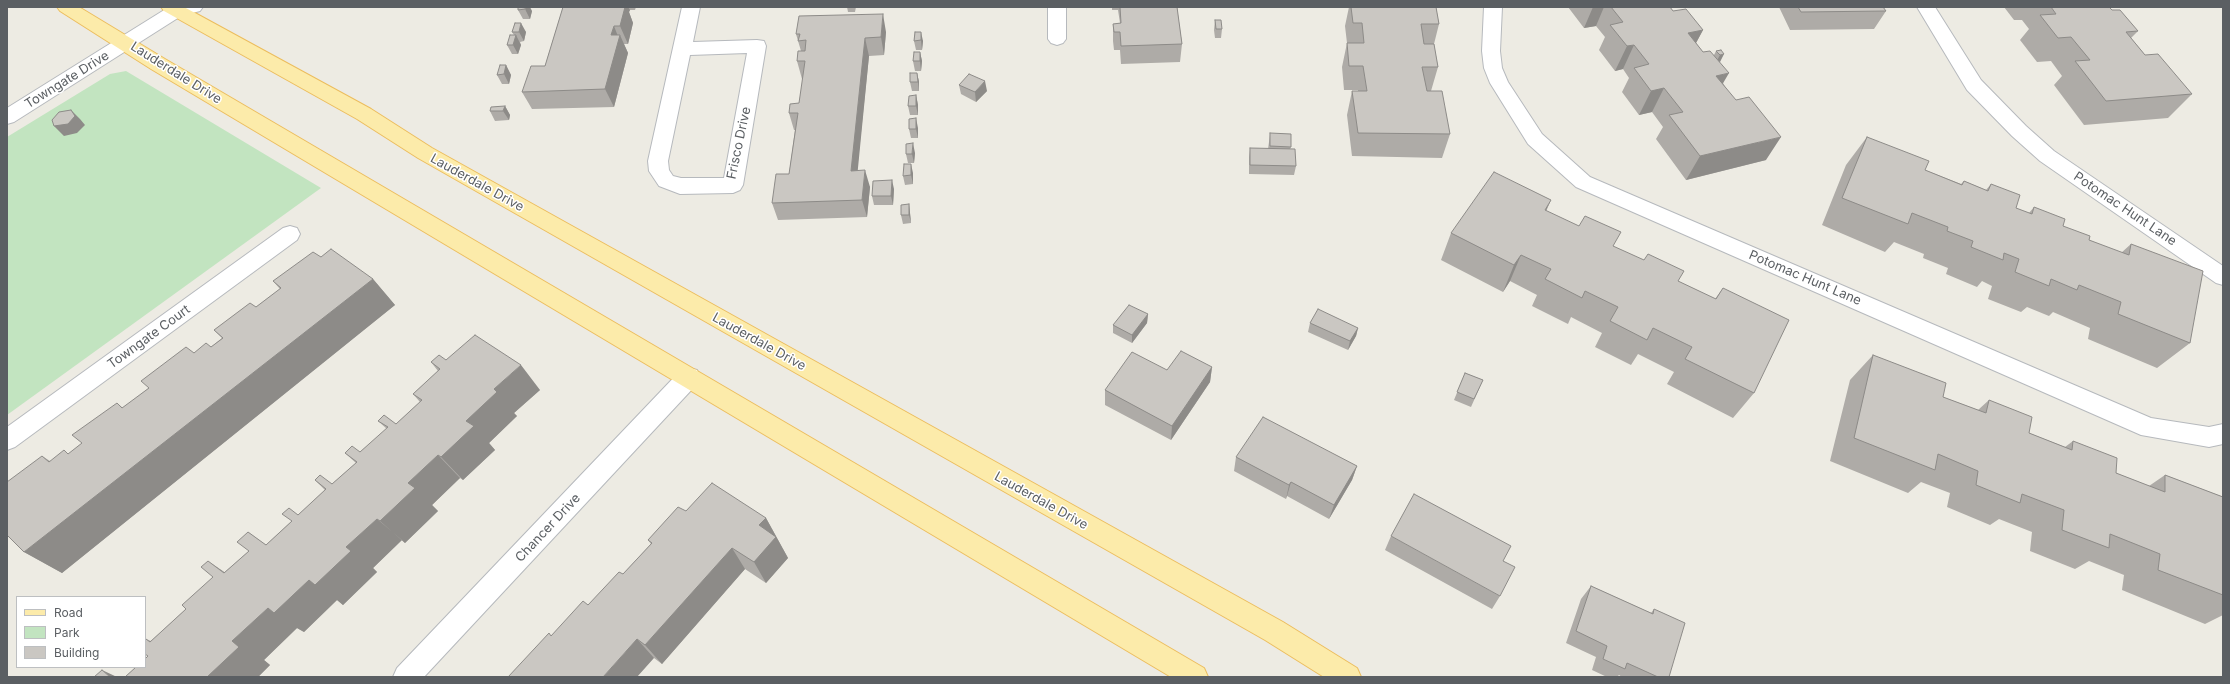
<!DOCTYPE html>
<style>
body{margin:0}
#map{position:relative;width:2230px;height:684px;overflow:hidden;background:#edebe3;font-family:Inter,sans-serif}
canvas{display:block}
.frame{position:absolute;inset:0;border:8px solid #5b5f63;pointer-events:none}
.legend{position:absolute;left:16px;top:596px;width:130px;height:72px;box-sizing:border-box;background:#fff;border:1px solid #bdbfc1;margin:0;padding:5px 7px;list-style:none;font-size:12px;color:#5b5f63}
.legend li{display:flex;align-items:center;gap:8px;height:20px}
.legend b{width:20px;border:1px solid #bdbfc1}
</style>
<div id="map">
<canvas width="2230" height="684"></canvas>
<div class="frame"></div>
<ul class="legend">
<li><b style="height:5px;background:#fcebaa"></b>Road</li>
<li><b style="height:11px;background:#c2e4c0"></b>Park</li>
<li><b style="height:11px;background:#cac7c2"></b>Building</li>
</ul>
</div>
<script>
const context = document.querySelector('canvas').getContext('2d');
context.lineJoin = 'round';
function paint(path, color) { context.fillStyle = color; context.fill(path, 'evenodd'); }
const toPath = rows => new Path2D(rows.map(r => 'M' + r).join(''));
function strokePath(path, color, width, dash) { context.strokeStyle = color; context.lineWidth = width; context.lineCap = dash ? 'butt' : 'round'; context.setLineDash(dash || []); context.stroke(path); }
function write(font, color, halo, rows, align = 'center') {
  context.font = font + ' Inter,sans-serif'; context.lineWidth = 3; context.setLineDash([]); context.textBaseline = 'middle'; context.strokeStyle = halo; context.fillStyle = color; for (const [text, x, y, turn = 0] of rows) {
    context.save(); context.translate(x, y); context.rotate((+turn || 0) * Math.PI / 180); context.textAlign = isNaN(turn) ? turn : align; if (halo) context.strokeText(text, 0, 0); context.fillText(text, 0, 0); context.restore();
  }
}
const green = toPath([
 [126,71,321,188,7,415,7,137,110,74]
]);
const minor = toPath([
 [169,7,203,7,200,11,181,16,14,122,7,124,7,108,169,7],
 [682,7,700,7,693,42,757,40,764,41,766,46,743,185,740,190,733,193,680,194,659,186,649,171,648,161,682,7],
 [747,53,724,178,681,178,673,176,669,170,668,161,690,55,747,53],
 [1048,7,1066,7,1066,39,1063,43,1057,45,1051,43,1048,39,1048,7],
 [1484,7,1502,7,1500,51,1502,68,1508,82,1542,134,1590,177,2151,418,2209,427,2223,424,2223,444,2209,447,2141,435,1576,187,1528,144,1490,83,1484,68,1482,51,1484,7],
 [1917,7,1935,7,1981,80,2026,126,2054,151,2223,266,2223,285,2216,283,2040,161,2012,136,1967,90,1917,7],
 [290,226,297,228,300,234,297,240,15,447,7,450,7,427,283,228,290,226],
 [689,368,697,370,700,377,697,384,424,677,393,677,397,668,681,370,689,368]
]);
const major = toPath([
 [57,7,79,7,165,59,1204,668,1208,677,1171,677,151,69,60,11,57,7],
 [161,7,184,7,371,109,432,148,1283,622,1357,668,1361,677,1324,677,1265,640,418,158,357,119,164,11,161,7]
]);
const wall = toPath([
 [518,7,532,11,530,19,523,19,518,10],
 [563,7,636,7,635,10,630,10,629,12,633,23,628,44,624,44,628,53,614,107,532,109,522,92,545,66],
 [847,7,856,7,855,12,848,12],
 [1112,7,1177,7,1182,44,1180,62,1121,64,1120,50,1114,50,1113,41,1113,24,1120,23,1118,10,1112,10],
 [1349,7,1436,7,1439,24,1434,44,1438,67,1431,91,1450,134,1442,158,1352,156,1347,115,1352,91,1358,91,1358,90,1344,90,1342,67,1347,43,1345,26],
 [1568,7,1670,7,1673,11,1703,30,1696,43,1703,52,1714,55,1716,51,1721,50,1720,62,1723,83,1766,160,1686,180,1656,139,1663,127,1652,112,1639,115,1622,92,1629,78,1623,69,1615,71,1599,50,1605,37,1596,26,1584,28],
 [1779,7,1883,7,1886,11,1874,29,1790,30],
 [2004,7,2109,7,2112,10,2138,31,2131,38,2145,55,2192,94,2168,118,2084,125,2054,85,2062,76,2051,61,2037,62,2020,40,2029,29,2022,20,2014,20],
 [1215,20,1222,29,1221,38,1215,38,1214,30],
 [515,23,526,32,524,41,520,42,521,45,518,54,512,54,507,45,514,35,512,32],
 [886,32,884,55,869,56,857,171,870,187,867,217,778,220,772,203,789,174,795,130,794,130,789,113,799,103,803,79,802,79,797,61,801,51,796,34],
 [915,32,923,41,922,50,916,50,914,41],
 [920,52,922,61,921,71,915,71,913,61],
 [506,65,511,75,509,84,502,84,497,75],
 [917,73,919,82,919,91,912,91,910,82],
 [959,85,987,91,976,102,961,94],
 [916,95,918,105,918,115,910,115,908,106],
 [505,106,510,115,509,120,495,121,490,111],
 [918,128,918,138,911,138,909,129],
 [1270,133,1291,147,1290,149,1296,166,1294,175,1249,174,1249,157,1250,148,1268,149,1269,142],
 [1867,137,1925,170,1961,184,1964,181,1986,190,1991,184,2016,208,2029,213,2034,207,2063,226,2089,240,2121,253,2131,244,2190,343,2157,368,2088,339,2090,328,2053,312,2049,316,2027,307,2021,312,1988,299,1992,286,1982,281,1977,287,1946,274,1948,268,1923,258,1924,254,1894,242,1885,252,1822,225,1846,165],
 [915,153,914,163,908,163,906,154],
 [913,173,913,184,905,185,903,176],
 [894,189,893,205,874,205,872,196],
 [909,204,910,213,911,223,903,224,901,215],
 [1546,211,1613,246,1678,281,1715,299,1723,288,1754,393,1733,418,1667,384,1674,372,1638,354,1631,365,1595,347,1602,333,1571,317,1568,324,1532,306,1537,295,1510,281,1503,292,1441,260,1451,233],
 [321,257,373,279,395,305,62,573,24,552,42,456,50,461,69,454,82,443,117,403,123,408,194,353,211,347,222,338,214,330,256,307,280,289,273,281],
 [1148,314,1147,323,1132,343,1113,333,1113,325],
 [1310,323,1358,328,1356,336,1348,350,1308,332],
 [1873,355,1943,397,1978,410,1989,400,2029,433,2065,447,2073,441,2116,473,2149,486,2165,475,2223,497,2223,615,2205,624,2122,590,2124,575,2089,561,2075,569,2030,551,2032,532,1999,519,1990,525,1947,507,1950,493,1921,482,1908,493,1830,461,1850,380],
 [446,360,540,390,514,413,517,416,489,443,495,450,463,480,460,478,432,505,438,511,405,543,402,540,373,568,377,572,343,605,337,600,304,632,297,628,264,660,270,665,258,677,125,677,148,656,146,639,151,641,186,609,225,572,249,551,248,532,266,545,325,490,315,480,332,484,356,463,345,453,360,452,387,429,378,421,396,424,420,402,413,394,438,371,431,362],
 [1212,367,1210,382,1171,440,1105,405,1105,390,1167,370],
 [1465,373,1483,380,1471,407,1454,400],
 [1236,457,1357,466,1352,480,1329,519,1287,496,1286,499,1234,471],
 [686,511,766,518,788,558,766,583,745,569,662,664,654,658,551,636,588,605,623,574,651,544,648,540],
 [1391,536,1500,596,1492,609,1385,550],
 [1591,586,1651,613,1654,609,1669,677,1622,677,1619,675,1617,677,1607,677,1592,670,1596,657,1566,643,1581,599]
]);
const shadedWall = toPath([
 [526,7,530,7,532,11,530,19,525,9],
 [619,7,628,7,630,10,629,12,633,23,628,44,620,26],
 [1593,7,1604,7,1596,26,1584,28],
 [883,14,886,32,884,55,881,37],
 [521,23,526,32,524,41,519,32],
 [614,26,619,39,620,35,628,53,614,107,605,89,611,35],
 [1703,30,1690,54,1688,33],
 [921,32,923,41,922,50,921,40],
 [516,35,521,45,518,54,513,45],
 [865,38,869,56,856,188,851,171],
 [1634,45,1623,69,1615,71,1627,46],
 [920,52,922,61,921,71,920,61],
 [1724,54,1719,64,1715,64,1720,55],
 [506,65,511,75,509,84,504,74],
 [917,73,919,82,919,91],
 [1729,73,1715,97,1716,76],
 [985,81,987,91,976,102,975,92],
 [1664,88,1652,112,1639,115,1651,91],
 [916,95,918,105,918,115,916,106],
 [505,106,510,115,509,120,503,111],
 [71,110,80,119,85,125,77,133,64,136,54,126],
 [916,118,918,128,918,138,916,129],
 [1781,137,1766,160,1686,180,1700,156],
 [913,143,915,153,914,163,912,154],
 [911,164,913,173,913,184,911,175],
 [865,170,870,187,867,217,862,200],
 [892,180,894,189,893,205,891,196],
 [1551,200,1539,227,1545,210],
 [909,204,910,213,911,223,909,215],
 [1521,255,1510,281,1503,292,1514,265],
 [373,279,395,305,62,573,24,552],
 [1148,314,1147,323,1132,343,1132,335],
 [1358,328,1356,336,1348,350,1350,341],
 [521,365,540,390,514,413,517,416,489,443,495,450,463,480,441,457,466,421,494,389],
 [1212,367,1210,382,1171,440,1172,426],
 [438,455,460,478,432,505,438,511,405,543,380,521,408,483],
 [1357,466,1352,480,1329,519,1334,505],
 [1291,482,1287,496,1286,499,1289,485],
 [766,518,788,558,766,583,754,562,759,525],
 [377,519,402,540,373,568,377,572,343,605,337,600,304,632,297,628,264,660,270,665,258,677,207,677,232,641,268,608,309,580,346,547],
 [732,548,745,569,662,664,645,645],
 [208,561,239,582,224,573],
 [637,639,654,658,637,677,603,677],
 [102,670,117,677,110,677]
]);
const building = toPath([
 [518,7,526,7,525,9,518,10,518,7],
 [563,7,625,7,620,26,614,26,611,35,620,35,605,89,522,92,531,66,545,66,563,7],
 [1120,7,1177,7,1182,44,1121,46,1120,32,1114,32,1113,24,1121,23,1120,7],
 [1351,7,1436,7,1439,24,1421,24,1424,44,1434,44,1438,67,1422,67,1427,91,1442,91,1450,134,1358,133,1352,91,1367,91,1363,66,1349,66,1347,43,1364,43,1362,23,1353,23,1351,7],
 [1611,7,1670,7,1673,11,1686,9,1703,30,1688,33,1703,52,1710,51,1729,73,1716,76,1736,100,1749,97,1781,137,1700,156,1669,115,1683,112,1664,88,1651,91,1634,68,1649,64,1634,45,1627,46,1610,25,1623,22,1611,7],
 [1798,7,1883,7,1886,11,1801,12,1798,7],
 [2051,7,2109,7,2112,10,2120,10,2138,31,2126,32,2145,55,2158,54,2192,94,2106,101,2075,61,2090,60,2071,37,2058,38,2040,15,2056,14,2051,7],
 [883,14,881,37,865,38,851,171,865,170,862,200,772,203,776,174,789,174,798,113,789,113,790,104,799,103,805,61,797,61,798,51,805,51,806,40,798,41,800,34,796,34,799,16,883,14],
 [1215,20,1221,20,1222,29,1216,29,1215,20],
 [515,23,521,23,519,32,512,32,515,23],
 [915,32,921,32,921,40,914,41,915,32],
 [510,35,516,35,513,45,507,45,510,35],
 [1721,50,1724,54,1720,55,1716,51,1721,50],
 [914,52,920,52,920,61,913,61,914,52],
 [500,65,506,65,504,74,497,75,500,65],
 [910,73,917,73,918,82,910,82,910,73],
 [969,74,985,81,975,92,959,85,969,74],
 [916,95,916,106,908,106,909,96,916,95],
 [505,106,503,111,490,111,491,107,505,106],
 [71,110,75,116,68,124,54,126,52,120,59,112,71,110],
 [916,118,916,129,909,129,909,119,916,118],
 [1270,133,1291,134,1291,147,1270,146,1270,133],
 [1867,137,1929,161,1925,170,1962,185,1964,181,1988,191,1991,184,2020,195,2016,208,2032,214,2034,207,2065,219,2063,226,2090,236,2089,240,2129,255,2131,244,2203,271,2190,343,2118,314,2121,302,2079,285,2077,290,2051,279,2049,286,2015,272,2019,259,2004,253,2003,260,1971,247,1973,241,1947,231,1948,227,1912,213,1908,224,1842,198,1867,137],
 [913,143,912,154,906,154,906,144,913,143],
 [1250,148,1295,149,1296,166,1250,165,1250,148],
 [904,164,911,164,911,175,903,176,904,164],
 [1494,172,1551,200,1545,210,1579,226,1585,216,1621,232,1613,246,1644,260,1648,254,1684,271,1678,281,1716,299,1723,288,1789,320,1754,393,1685,359,1692,347,1653,328,1647,340,1610,321,1618,307,1585,291,1582,298,1545,279,1551,269,1521,255,1514,265,1451,233,1494,172],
 [892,180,891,196,872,196,873,181,892,180],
 [909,204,909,215,901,215,901,205,909,204],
 [331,249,373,279,24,552,7,535,7,482,42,456,49,462,64,450,68,454,82,443,72,435,117,403,122,408,149,388,141,381,186,347,194,353,206,343,211,347,223,338,214,330,250,303,256,307,281,288,273,281,313,252,321,257,331,249],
 [1129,305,1148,314,1132,335,1113,325,1129,305],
 [1318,309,1358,328,1350,341,1310,323,1318,309],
 [475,335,521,365,494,389,497,392,466,421,474,426,441,457,438,455,408,483,415,488,380,521,377,519,346,547,351,551,315,585,309,580,274,613,268,608,232,641,239,647,207,677,125,677,136,667,145,667,145,659,148,656,145,654,145,640,146,639,150,642,186,609,182,605,213,577,201,567,208,561,224,573,249,551,237,542,248,532,266,545,292,521,282,514,289,508,298,515,326,489,315,480,320,475,332,484,357,462,345,453,352,446,360,452,388,427,378,421,384,415,396,424,422,400,413,394,440,369,431,362,439,355,446,360,475,335],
 [1181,351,1212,367,1172,426,1105,390,1132,352,1167,370,1181,351],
 [1873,355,1946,383,1943,397,1986,413,1989,400,2032,417,2029,433,2072,450,2073,441,2117,458,2116,473,2165,492,2165,475,2223,497,2223,595,2158,570,2160,554,2110,534,2109,548,2062,530,2064,510,2022,494,2020,503,1976,485,1978,471,1938,454,1935,470,1854,438,1873,355],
 [1465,373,1483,380,1474,399,1457,392,1465,373],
 [1263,417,1357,466,1334,505,1291,482,1289,485,1236,457,1263,417],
 [712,483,766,518,759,525,776,537,754,562,732,548,645,645,637,639,603,677,508,677,549,633,551,636,583,601,588,605,619,572,623,574,652,543,648,540,678,507,686,511,712,483],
 [1414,494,1511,546,1503,561,1515,567,1500,596,1391,536,1414,494],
 [1591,586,1653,614,1654,609,1685,623,1669,677,1658,677,1627,663,1625,669,1603,659,1607,646,1576,631,1591,586],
 [102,670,110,677,94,677,102,670]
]);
const streetNames = [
 ["Lauderdale Drive",176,73,32],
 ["Towngate Drive",67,80,-32],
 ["Frisco Drive",739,143,-78],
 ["Lauderdale Drive",477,183,29],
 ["Potomac Hunt Lane",2125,209,34],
 ["Potomac Hunt Lane",1805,278,23],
 ["Towngate Court",149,337,-36],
 ["Lauderdale Drive",759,342,29],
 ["Lauderdale Drive",1041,501,29],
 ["Chancer Drive",548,528,-47]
];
paint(green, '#c2e4c0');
strokePath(minor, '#b6b9bd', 2);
strokePath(major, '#ecbd5e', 2);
paint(minor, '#fff');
paint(major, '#fcebaa');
paint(wall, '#aeaba7');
paint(shadedWall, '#8d8b88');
paint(building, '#cac7c2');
strokePath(building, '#8d8b88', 1);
write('13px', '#5b5f63', '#fff', streetNames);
</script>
